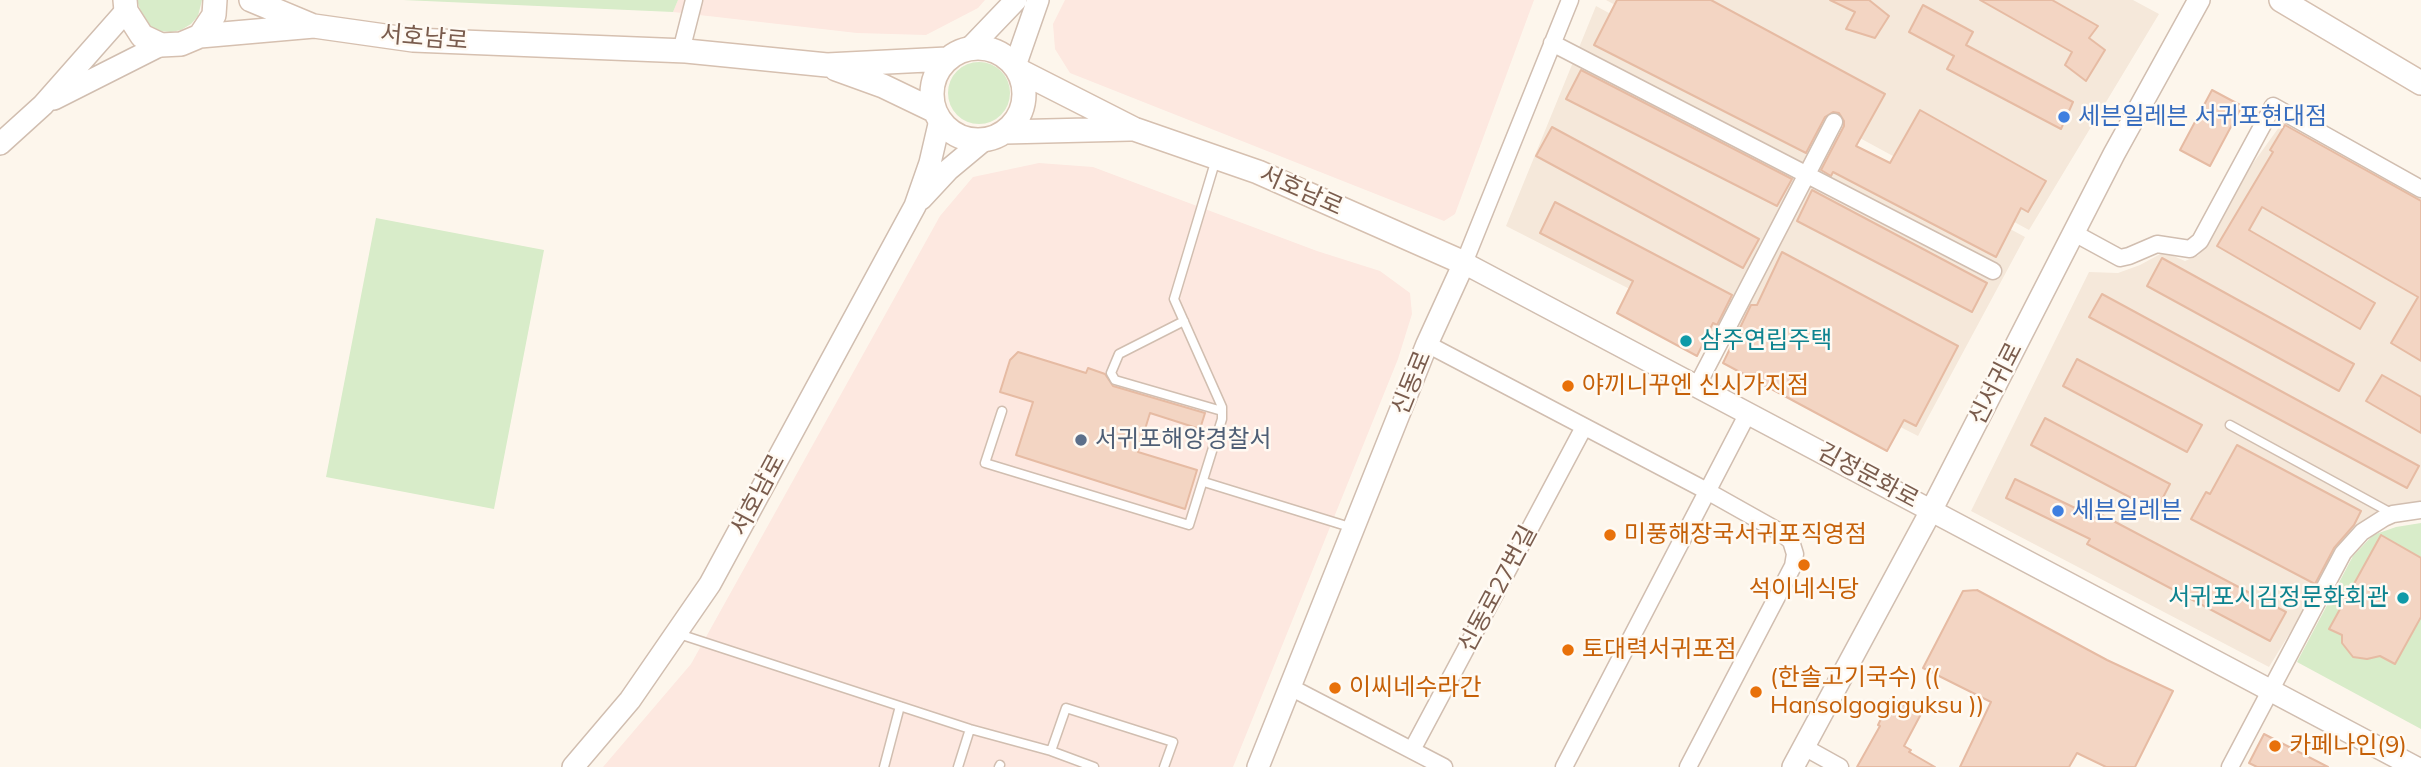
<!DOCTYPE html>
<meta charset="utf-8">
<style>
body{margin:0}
canvas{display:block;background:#fdf6ec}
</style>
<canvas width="2421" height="767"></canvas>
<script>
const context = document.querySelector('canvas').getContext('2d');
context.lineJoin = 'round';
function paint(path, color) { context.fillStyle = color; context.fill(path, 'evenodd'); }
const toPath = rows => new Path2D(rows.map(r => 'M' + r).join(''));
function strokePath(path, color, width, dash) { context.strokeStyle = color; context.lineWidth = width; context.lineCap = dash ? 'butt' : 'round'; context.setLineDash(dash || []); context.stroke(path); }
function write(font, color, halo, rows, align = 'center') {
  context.font = font + ' Mulish,"Noto Sans KR",sans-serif'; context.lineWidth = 5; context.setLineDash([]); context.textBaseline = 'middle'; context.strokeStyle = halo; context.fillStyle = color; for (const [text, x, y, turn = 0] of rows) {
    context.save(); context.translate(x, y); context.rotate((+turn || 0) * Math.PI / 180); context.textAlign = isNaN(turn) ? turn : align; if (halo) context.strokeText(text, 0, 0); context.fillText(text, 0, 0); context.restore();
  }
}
const residential = toPath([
 [1606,0,2133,0,2159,14,2029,230],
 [1596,6,2025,237,1918,436,1506,226],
 [2285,119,2421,197,2421,502,2398,506,2323,579,2269,667,1971,511,2089,272,2118,273,2140,265,2164,252,2185,261,2199,255,2233,191]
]);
const commercial = toPath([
 [678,0,985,0,978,8,926,35,857,33,673,12],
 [1065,0,1534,0,1455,214,1444,221,1070,73,1055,49,1053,24],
 [1039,163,1093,167,1317,251,1380,271,1410,293,1412,314,1398,359,1233,767,603,767,691,664,940,216,973,177]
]);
const green = toPath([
 [137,0,202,0,198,16,191,24,181,30,171,32,160,31,150,26,143,18],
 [403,0,678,0,673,12],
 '948 93a31 31 0 1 1 62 0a31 31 0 1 1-62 0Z',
 [376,218,544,250,494,509,326,477],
 [2421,523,2421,729,2297,662,2353,556,2373,535,2396,527]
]);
const building = toPath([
 [1617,0,1711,0,1885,94,1856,146,1890,163,1920,110,2046,181,2028,212,2021,208,1996,257,1833,172,1831,176,1821,170,1844,126,1844,121,1839,113,1833,112,1825,117,1806,153,1594,45,1617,0],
 [1830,0,1869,0,1889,16,1875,38,1846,29,1855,12,1830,0],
 [1980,0,2052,0,2098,26,2089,38,2105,50,2086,81,2065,65,2072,52,1980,0],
 [1923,5,1973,32,1966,45,2073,102,2061,129,1947,69,1954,56,1909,32,1923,5],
 [1581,70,1792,179,1777,206,1566,99,1581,70],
 [2212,90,2242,106,2210,166,2180,150,2212,90],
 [2285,125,2421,201,2421,361,2391,343,2418,297,2262,207,2249,230,2375,303,2360,329,2217,246,2273,152,2270,150,2285,125],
 [1552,127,1759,239,1743,268,1536,156,1552,127],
 [1812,190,1987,283,1972,312,1797,221,1812,190],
 [1555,202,1732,295,1717,325,1713,323,1697,356,1617,313,1633,281,1540,233,1555,202],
 [1782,252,1958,346,1916,426,1904,420,1887,451,1723,363,1751,305,1757,305,1782,252],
 [2162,258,2354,364,2339,391,2147,286,2162,258],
 [2102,294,2419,466,2407,488,2089,317,2102,294],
 [1018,352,1086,373,1088,368,1105,374,1113,386,1205,413,1200,429,1150,413,1138,452,1197,470,1185,509,1016,455,1033,402,1000,392,1010,360,1018,352],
 [2077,359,2202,425,2187,452,2063,386,2077,359],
 [2382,375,2421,397,2421,433,2366,401,2382,375],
 [2045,418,2170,484,2156,511,2031,445,2045,418],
 [2237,445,2361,511,2354,525,2334,548,2315,584,2191,519,2206,492,2210,494,2237,445],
 [2015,479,2100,520,2102,515,2286,612,2270,641,2087,544,2090,539,2006,498,2015,479],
 [2381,535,2421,558,2421,617,2395,664,2380,656,2367,659,2353,657,2342,643,2342,635,2329,629,2381,535],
 [1977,590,2107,660,2173,691,2135,767,2106,767,2077,753,2069,767,1960,767,1991,702,1923,668,1963,591,1977,590],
 [1891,698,1921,714,1904,746,1911,750,1909,752,1935,767,1857,767,1880,726,1878,725,1891,698],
 [2264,734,2328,767,2257,767,2249,763,2264,734]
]);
const service = toPath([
 [1184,321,1119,354,1111,373,1115,380,1222,411],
 [1002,411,985,463,1189,525,1222,419,1222,407,1174,299,1216,159],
 [2230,425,2393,514],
 [1204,482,1353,528],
 [679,634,970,729,1051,751,1094,767],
 [1051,751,1066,708,1173,742,1164,767],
 [884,767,900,706],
 [958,767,970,729],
 [999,767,1000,765]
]);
const minor = toPath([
 [1552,43,1993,271],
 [681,51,694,0],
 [2074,233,2120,258,2129,256,2157,244,2190,249,2200,241,2273,106,2421,189],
 [1464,263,1570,0],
 [1427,344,1707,491,1780,532,1791,541,1795,554,1793,566,1688,767],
 [1697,386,1834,122],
 [1290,687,1444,767],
 [1804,747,1840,767],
 [1412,750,1584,427],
 [1564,767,1748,413],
 [2230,767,2343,553,2362,532,2384,518,2393,514,2421,510]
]);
const tertiary = toPath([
 [970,48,1016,0],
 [1015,66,1038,0],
 [54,99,161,45],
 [0,144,43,105,126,11],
 [921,199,948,170,984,140],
 [573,767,630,700,710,584,915,206,930,163,940,120],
 [1258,767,1427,344,1464,263,2415,767],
 [1793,767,1932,509,2114,154,2199,0]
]);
const secondary = toPath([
 [125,0,126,11,142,36,161,45,181,44,200,36,214,15,215,0],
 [251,0,311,25],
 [2281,0,2421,83],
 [200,36,314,26,413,40,686,51,827,65,947,59],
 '932 94a46 46 0 1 1 92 0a46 46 0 1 1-92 0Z',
 [836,69,883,86,935,111],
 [1018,70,1134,129,1258,172,1464,263],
 [1005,132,1130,129]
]);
const markers = [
 [2064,117,7,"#3f7fe0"],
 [1686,341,7,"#0f9aa8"],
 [1568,386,7,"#e8710a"],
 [1081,440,7,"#5c6f8a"],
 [2058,511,7,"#3f7fe0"],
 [1610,535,7,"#e8710a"],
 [1804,565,7,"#e8710a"],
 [2403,598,7,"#0f9aa8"],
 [1568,650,7,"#e8710a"],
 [1335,688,7,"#e8710a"],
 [1756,692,7,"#e8710a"],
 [2275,746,7,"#e8710a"]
];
const streetNames = [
 ["서호남로",424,38,5],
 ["서호남로",1301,191,24],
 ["신동로",1412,383,-68],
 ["신서귀로",1996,384,-63],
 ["김정문화로",1868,476,28],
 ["서호남로",758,495,-62],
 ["신동로27번길",1498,589,-62]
];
const shopNames = [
 ["세븐일레븐 서귀포현대점",2078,117],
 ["세븐일레븐",2072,511]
];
const cultureNames = [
 ["삼주연립주택",1700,341],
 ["서귀포시김정문화회관",2389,598,"right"]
];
const foodNames = [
 ["야끼니꾸엔 신시가지점",1582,386],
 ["미풍해장국서귀포직영점",1624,535],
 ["석이네식당",1804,590,"center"],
 ["토대력서귀포점",1582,650],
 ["(한솔고기국수) ((",1770,678],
 ["Hansolgogiguksu ))",1770,706],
 ["이씨네수라간",1349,688],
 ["카페나인(9)",2289,746]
];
const serviceNames = [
 ["서귀포해양경찰서",1095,440]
];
paint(residential, '#f5e8da');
paint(commercial, '#fde8e0');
paint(green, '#d8ecc9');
paint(building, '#f3d5c3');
strokePath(building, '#e6bba3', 2);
strokePath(service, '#d1beb0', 11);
strokePath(minor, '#d1beb0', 19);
strokePath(tertiary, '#d1beb0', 24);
strokePath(secondary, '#d6c0b0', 26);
strokePath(service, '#fff', 8);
strokePath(minor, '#fff', 16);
strokePath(tertiary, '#fff', 21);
strokePath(secondary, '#fff', 23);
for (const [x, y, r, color] of markers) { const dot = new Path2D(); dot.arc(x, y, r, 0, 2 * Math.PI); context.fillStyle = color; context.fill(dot); strokePath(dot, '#fffaf3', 2.5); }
write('24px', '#7a5c4d', '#fffaf3', streetNames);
write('24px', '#366cbe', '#fffaf3', shopNames, 'left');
write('24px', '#0d838f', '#fffaf3', cultureNames, 'left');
write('24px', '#c56008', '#fffaf3', foodNames, 'left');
write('24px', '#4e5e75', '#fffaf3', serviceNames, 'left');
</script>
